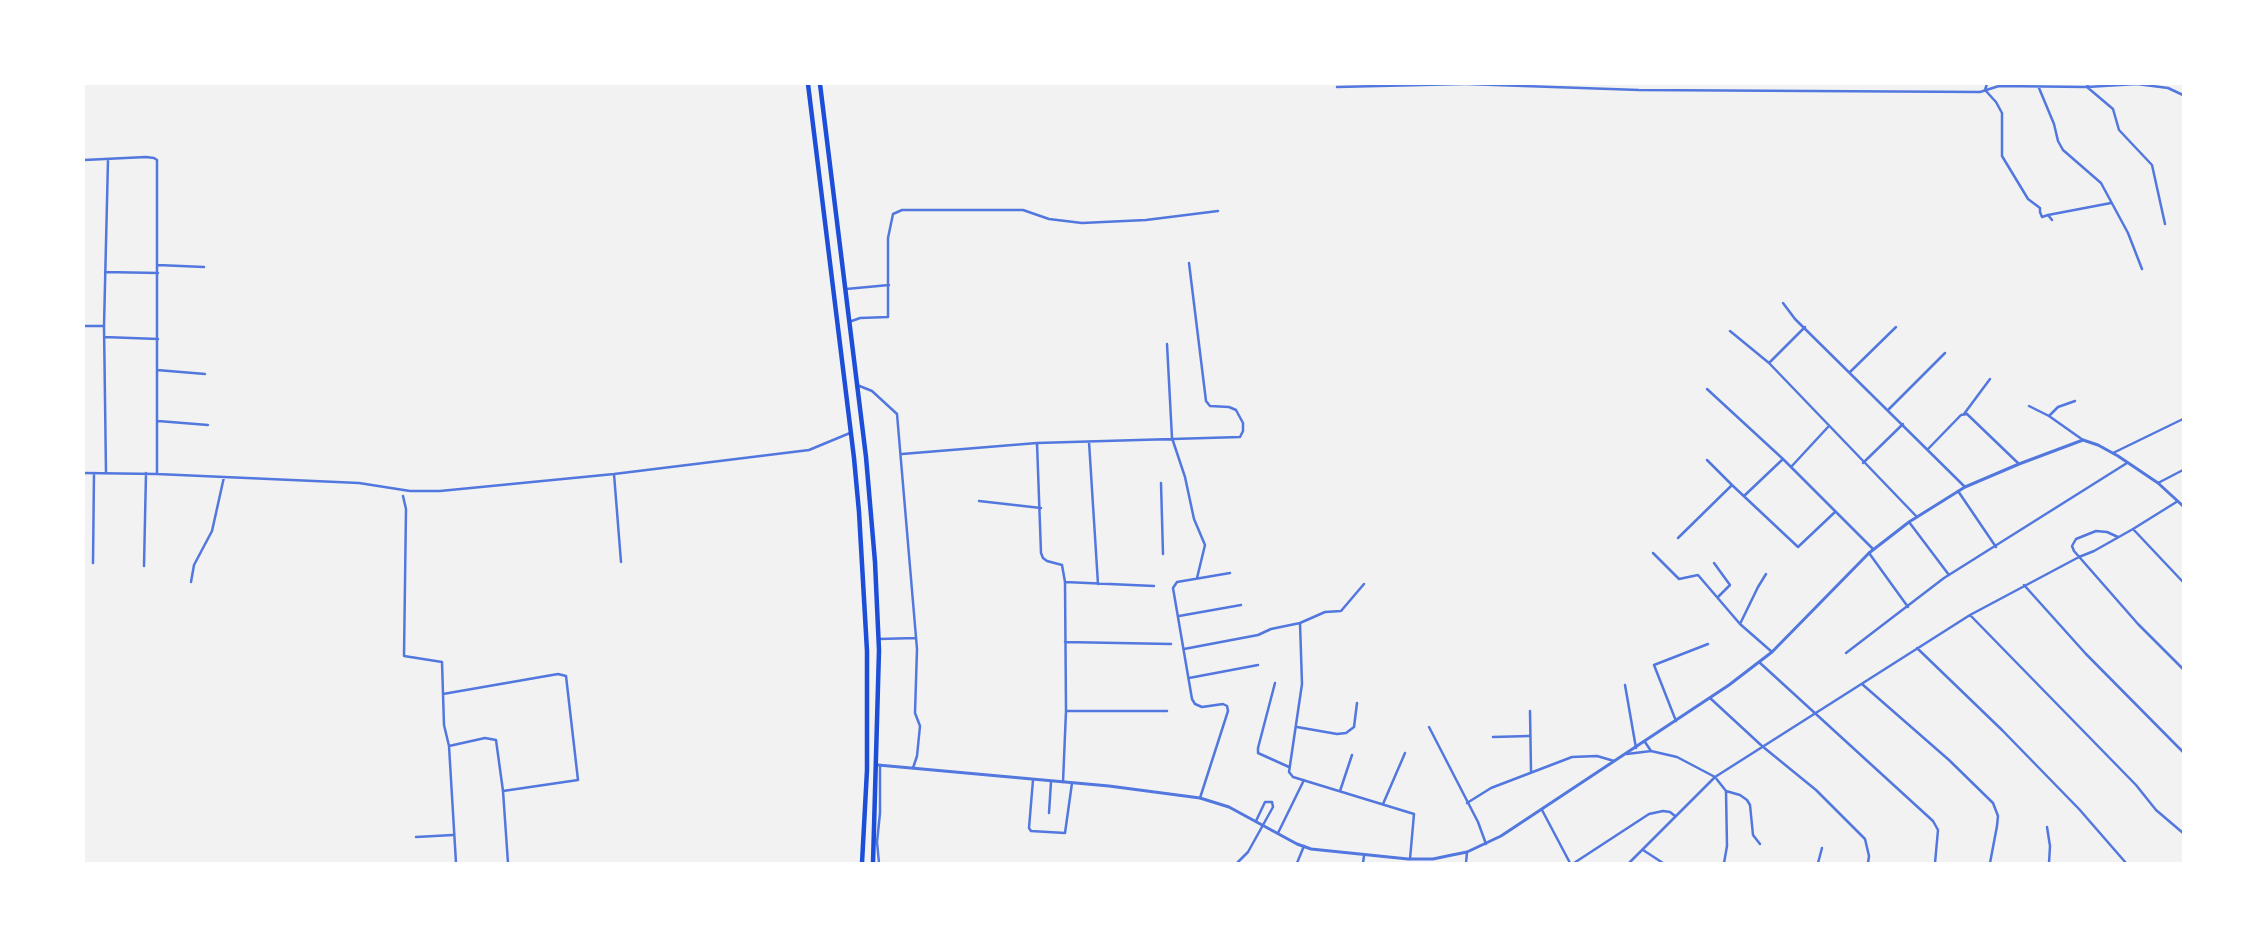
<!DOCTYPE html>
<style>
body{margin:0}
#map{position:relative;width:2267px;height:947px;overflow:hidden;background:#f2f2f2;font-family:"IBM Plex Sans",sans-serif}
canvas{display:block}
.frame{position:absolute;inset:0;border:85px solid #fff;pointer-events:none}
</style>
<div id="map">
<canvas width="2267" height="947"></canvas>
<div class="frame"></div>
</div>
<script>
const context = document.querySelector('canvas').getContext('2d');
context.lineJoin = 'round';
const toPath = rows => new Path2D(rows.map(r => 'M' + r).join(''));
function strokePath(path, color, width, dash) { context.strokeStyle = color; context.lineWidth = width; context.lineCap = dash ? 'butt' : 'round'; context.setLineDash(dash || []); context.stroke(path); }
const minor = toPath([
 [1466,84,1639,90,1980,92,1999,86,2087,87,2137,84,2168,88,2183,95],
 [1987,84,1985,90,1996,102,2002,113,2002,156,2028,199,2040,208,2040,212,2042,217,2048,215,2052,220],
 [2088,84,2087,87,2113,109,2119,130,2152,165,2165,224],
 [1337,87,1465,84],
 [2039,88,2054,124,2058,141,2063,150,2101,183,2128,233,2142,269],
 [84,160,146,157,154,158,157,160,157,474],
 [2048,215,2111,203],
 [158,265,204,267],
 [105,272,158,273],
 [846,289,889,285],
 [1783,303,1795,319,1965,487],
 [849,322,860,318,888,317,888,238,893,214,902,210,1023,210,1049,219,1082,223,1146,220,1218,211],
 [84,326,104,326],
 [1730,331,1769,363,1917,517],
 [104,337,158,339],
 [1167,344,1172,438,1185,477,1194,519,1205,545,1197,578],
 [1769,363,1805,327],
 [157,370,205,374],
 [1850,372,1896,327],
 [857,385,872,391,897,414,917,649,915,713,920,726,917,756,913,768],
 [1707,389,1783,459,1873,549],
 [2029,406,2049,416,2083,440],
 [1889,409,1945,353],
 [1964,414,1990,379],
 [2049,416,2058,407,2075,401],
 [158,421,208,425],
 [1089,442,1098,584],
 [1037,443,1041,553,1043,558,1047,561,1062,565,1065,582,1066,711,1063,782],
 [1928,449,1961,415,1967,414,2019,464],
 [2113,453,2183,419],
 [902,454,1037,443,1240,437,1243,431,1243,423,1236,410,1229,407,1210,406,1206,401,1189,263],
 [1707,460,1732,485],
 [1863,463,1903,424],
 [1791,467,1828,427],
 [84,473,157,474,359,483,410,491,440,491,614,474,809,450,850,433],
 [106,473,104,326,108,160],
 [614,474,621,562],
 [1161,483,1163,554],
 [2158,483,2183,470],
 [1958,491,1996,547],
 [403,496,406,509,404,656,442,662,444,725,449,746,456,863],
 [1744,496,1783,459],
 [979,501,1041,508],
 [1909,522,1949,575],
 [2133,529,2183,582],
 [2118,537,2107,532,2096,531,2076,539,2072,546,2074,551,2138,624,2183,669],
 [1678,538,1732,485,1798,547,1835,512],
 [1653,553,1679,579,1698,575,1740,624],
 [1869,553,1908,607],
 [93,563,94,473],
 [1714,563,1730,585,1718,597],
 [144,566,146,473],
 [1766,574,1758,587,1740,624,1772,652],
 [191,582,194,565,212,531,224,477],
 [1065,582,1154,586],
 [2024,585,2086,654,2183,752],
 [1970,615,2136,785,2156,810,2183,833],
 [1179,616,1241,605],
 [1300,623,1302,684,1289,772,1293,777,1414,814,1410,859],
 [879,639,916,638],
 [1065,642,1171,644],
 [1917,648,2002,730,2079,809,2126,863],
 [1184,649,1258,635,1271,629,1300,623,1325,612,1341,611,1364,584],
 [1846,653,1944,578,2127,463],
 [1759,662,1933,821,1938,830,1935,863],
 [1189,678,1258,665],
 [1275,683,1258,748,1258,753,1289,767],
 [1862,684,1949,760,1993,803,1998,816,1997,826,1990,863],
 [1625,685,1636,748],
 [443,694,558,674,566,676,578,780,503,791],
 [1710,698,1762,746,1816,790,1865,839,1869,856,1868,863],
 [1066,711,1167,711],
 [1530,711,1531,771],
 [1676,721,1654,665,1708,644],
 [1297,727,1337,734,1346,733,1354,727,1357,703],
 [1429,727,1478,822,1486,844],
 [1493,737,1529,736],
 [1645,742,1651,751],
 [449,746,485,738,496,740,503,791,508,863],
 [1627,754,1651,751,1677,757,1715,777,1726,791,1740,795,1747,800,1750,805,1753,835,1760,844],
 [1033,780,1029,828,1031,831,1065,833,1072,783],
 [1340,791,1352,755],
 [1200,798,1228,711,1227,706,1223,704,1202,707,1195,704,1192,699,1173,588,1177,582,1230,573],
 [1467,803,1491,788,1572,757,1597,756,1614,761],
 [1383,804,1405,753],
 [1542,810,1570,863],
 [1049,813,1051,782],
 [2047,827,2050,846,2049,863],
 [1278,833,1304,780],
 [416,837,453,835],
 [1643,850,1663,863],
 [879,863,877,842,880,813,880,765],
 [1237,863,1248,852,1273,807,1272,802,1265,802,1256,821],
 [1297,863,1304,846],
 [1363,863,1364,856],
 [1466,863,1467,852],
 [1574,863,1649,814,1663,811,1670,812,1675,816],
 [1629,863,1715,777,1970,615,2079,557,2094,551,2133,529,2178,501],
 [1724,863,1727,846,1726,791],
 [1818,863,1822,848]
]);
const tertiary = toPath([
 [878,765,1109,786,1200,798,1229,807,1297,844,1311,849,1408,859,1433,859,1452,855,1467,852,1501,836,1729,685,1772,652,1869,553,1909,522,1965,487,2019,464,2083,440,2098,445,2118,456,2158,483,2183,506]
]);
const motorway = toPath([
 [808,84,854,458,859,512,867,651,867,770,862,863],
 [820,84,866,457,875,562,879,650,873,863]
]);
strokePath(minor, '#5277de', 2.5);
strokePath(tertiary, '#5277de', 3);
strokePath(motorway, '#1d4ed8', 4.5);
</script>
